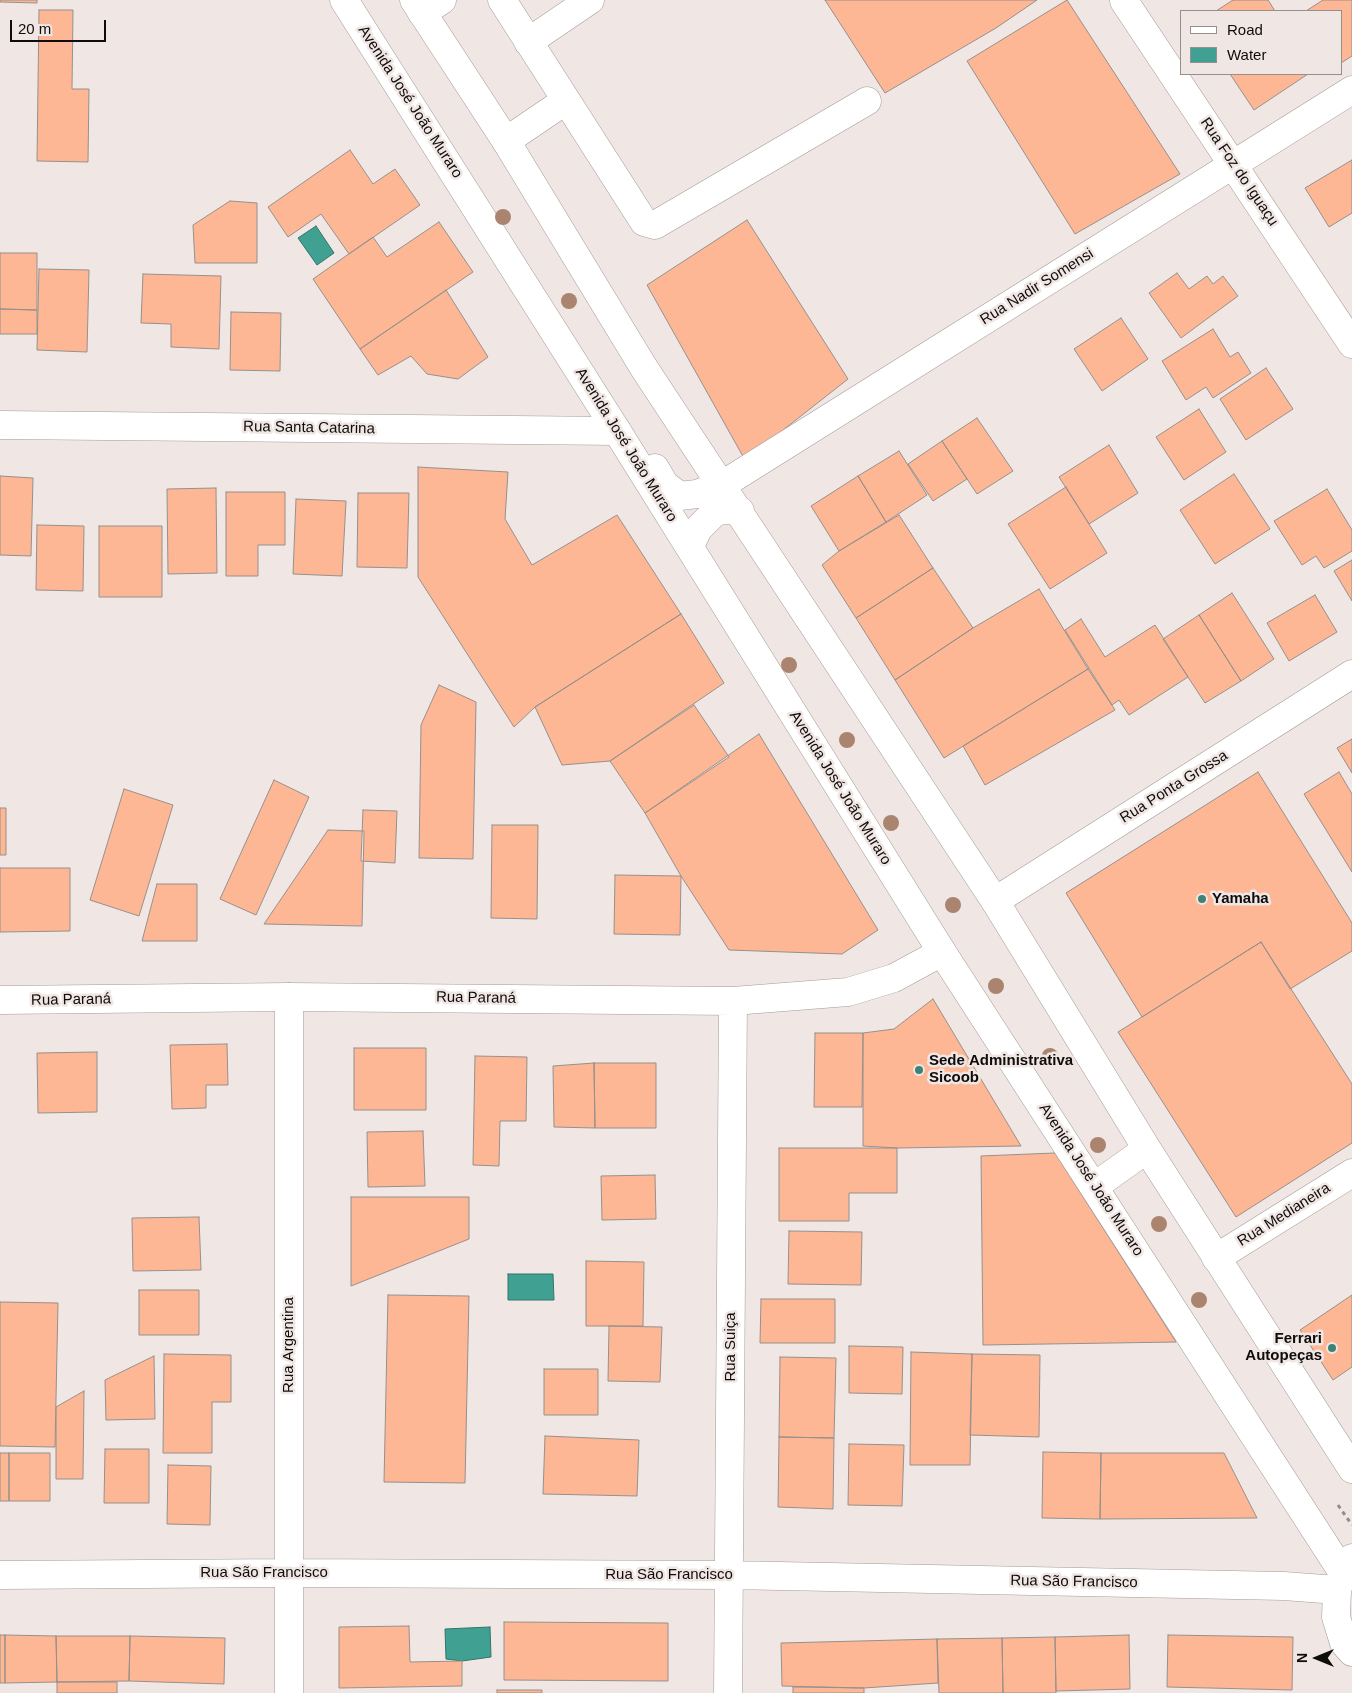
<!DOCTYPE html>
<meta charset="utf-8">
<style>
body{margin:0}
#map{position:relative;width:1352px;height:1693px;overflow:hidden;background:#f0e7e4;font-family:Arial,sans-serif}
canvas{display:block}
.legend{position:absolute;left:1180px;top:10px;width:162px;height:65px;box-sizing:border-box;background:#f0e7e4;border:1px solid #968f8d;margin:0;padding:6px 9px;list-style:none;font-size:15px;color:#0f0c0b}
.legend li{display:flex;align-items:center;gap:10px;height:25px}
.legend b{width:25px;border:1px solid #968f8d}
.north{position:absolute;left:1292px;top:1633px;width:50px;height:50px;-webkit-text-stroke:4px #f0e7e4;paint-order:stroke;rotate:270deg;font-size:14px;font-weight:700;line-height:20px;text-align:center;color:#0f0c0b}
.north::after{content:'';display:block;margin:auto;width:18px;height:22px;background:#0f0c0b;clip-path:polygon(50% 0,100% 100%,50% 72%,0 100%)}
.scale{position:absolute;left:10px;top:20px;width:96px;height:22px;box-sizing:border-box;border:2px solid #0f0c0b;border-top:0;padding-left:6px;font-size:15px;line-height:18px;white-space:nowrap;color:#0f0c0b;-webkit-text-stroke:4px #f0e7e4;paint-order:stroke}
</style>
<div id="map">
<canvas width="1352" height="1693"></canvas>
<ul class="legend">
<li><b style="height:6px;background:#fff"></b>Road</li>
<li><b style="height:14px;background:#40a192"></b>Water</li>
</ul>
<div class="north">N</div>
<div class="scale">20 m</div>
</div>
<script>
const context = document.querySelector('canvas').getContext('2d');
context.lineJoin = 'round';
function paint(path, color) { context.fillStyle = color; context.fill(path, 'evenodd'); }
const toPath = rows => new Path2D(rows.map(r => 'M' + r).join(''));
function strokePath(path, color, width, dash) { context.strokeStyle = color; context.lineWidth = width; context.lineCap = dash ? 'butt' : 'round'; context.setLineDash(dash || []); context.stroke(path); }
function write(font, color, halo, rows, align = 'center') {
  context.font = font + ' Arial,sans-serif'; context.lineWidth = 5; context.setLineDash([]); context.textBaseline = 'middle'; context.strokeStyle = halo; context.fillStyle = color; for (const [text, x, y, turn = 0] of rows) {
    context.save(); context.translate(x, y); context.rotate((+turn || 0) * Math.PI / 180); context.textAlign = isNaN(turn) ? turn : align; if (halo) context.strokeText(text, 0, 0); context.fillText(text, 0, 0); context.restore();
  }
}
const water = toPath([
 [316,226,334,253,317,265,298,238,316,226],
 [508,1274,553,1274,554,1300,508,1300,508,1274],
 [490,1627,491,1657,462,1661,446,1659,445,1629,490,1627]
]);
const building = toPath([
 [0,0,37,0,37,3,0,2,0,0],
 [825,0,1037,0,996,28,885,93,825,0],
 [1067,0,1180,174,1075,234,967,61,1067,0],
 [1233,0,1268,0,1275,11,1216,11,1233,0],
 [1323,0,1352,0,1352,56,1341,63,1341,11,1306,11,1323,0],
 [39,10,73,10,72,89,89,89,88,162,37,161,39,10],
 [1230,74,1308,74,1254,110,1230,74],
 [350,150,373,184,395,169,420,205,349,254,321,214,288,237,268,207,350,150],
 [1352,160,1352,213,1329,227,1305,188,1352,160],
 [230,201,257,203,257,263,195,263,193,225,230,201],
 [747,220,848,379,745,460,647,285,747,220],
 [439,222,473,272,360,349,313,279,373,237,387,257,439,222],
 [0,253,37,253,37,310,0,309,0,253],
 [39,269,89,270,87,352,37,350,39,269],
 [1177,273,1189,289,1207,276,1213,284,1223,276,1238,296,1181,338,1149,293,1177,273],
 [143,274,221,276,219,349,171,347,171,324,141,323,143,274],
 [446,290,488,357,458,379,427,374,411,356,378,375,360,349,446,290],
 [0,309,37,310,37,334,0,334,0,309],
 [231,312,281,313,280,371,230,370,231,312],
 [1121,318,1148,359,1102,391,1074,349,1121,318],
 [1213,329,1230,357,1238,352,1251,373,1213,398,1206,387,1186,400,1162,361,1213,329],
 [1266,368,1293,409,1246,440,1220,399,1266,368],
 [1199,409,1226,452,1184,480,1156,437,1199,409],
 [977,418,1013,471,977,494,942,441,977,418],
 [942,441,967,479,933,501,908,464,942,441],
 [1109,445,1138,493,1089,524,1059,477,1109,445],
 [899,451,927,495,886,522,858,476,899,451],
 [418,467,508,472,505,519,532,565,617,515,681,614,535,707,514,727,418,577,418,467],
 [1234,474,1270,529,1215,564,1180,510,1234,474],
 [0,476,33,478,31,556,0,555,0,476],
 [858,476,886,522,839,551,811,506,858,476],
 [1066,487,1107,553,1050,589,1008,524,1066,487],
 [216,488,217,573,168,574,167,489,216,488],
 [1327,489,1352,530,1352,551,1324,568,1316,556,1302,565,1274,521,1327,489],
 [226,492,285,492,285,545,258,545,258,576,226,576,226,492],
 [358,493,409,493,407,568,357,567,358,493],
 [296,499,346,501,342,576,293,574,296,499],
 [899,515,933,568,856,618,822,565,839,551,899,515],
 [37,525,84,526,83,591,36,590,37,525],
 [99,526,162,526,162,597,99,597,99,526],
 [1352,560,1352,601,1334,571,1352,560],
 [933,568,973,628,895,680,856,618,933,568],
 [1039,589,1088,669,944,758,895,680,973,628,1039,589],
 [1232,593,1274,659,1241,681,1199,615,1232,593],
 [1315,595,1337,632,1289,661,1267,623,1315,595],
 [681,614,724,683,610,761,562,765,535,707,681,614],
 [1199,615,1241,681,1205,703,1163,639,1199,615],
 [1081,619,1105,657,1155,625,1188,677,1129,715,1119,700,1112,705,1065,630,1081,619],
 [1088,669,1115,710,985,785,963,746,1088,669],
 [439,685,476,702,473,859,419,858,421,725,439,685],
 [694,705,729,757,645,813,610,761,694,705],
 [759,734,878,930,842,954,729,950,681,876,645,813,759,734],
 [1352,739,1352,773,1337,748,1352,739],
 [1258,772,1352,923,1352,951,1290,989,1261,942,1142,1017,1066,893,1258,772],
 [1339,772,1352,794,1352,872,1304,794,1339,772],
 [274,780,309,797,256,915,220,899,274,780],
 [124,789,173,805,139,916,90,900,124,789],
 [0,808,6,808,6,855,0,855,0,808],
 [363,810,397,811,395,863,361,861,363,810],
 [492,825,538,825,537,919,491,918,492,825],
 [328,830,364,831,362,926,264,924,328,830],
 [0,868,70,868,70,931,0,932,0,868],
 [615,875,681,876,680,935,614,934,615,875],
 [157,884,197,884,197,941,142,941,157,884],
 [1261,942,1352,1084,1352,1143,1236,1217,1118,1032,1261,942],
 [933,999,1021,1146,897,1148,863,1146,863,1033,894,1029,933,999],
 [815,1033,863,1033,862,1107,814,1107,815,1033],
 [227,1044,228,1085,206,1085,206,1108,172,1109,170,1045,227,1044],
 [354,1048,426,1048,426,1110,354,1110,354,1048],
 [97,1052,97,1112,38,1113,37,1053,97,1052],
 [475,1056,527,1057,526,1121,500,1121,499,1166,473,1165,475,1056],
 [594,1063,595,1128,554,1127,553,1066,594,1063],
 [594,1063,656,1063,656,1128,595,1128,594,1063],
 [423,1131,425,1186,368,1187,367,1132,423,1131],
 [779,1148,897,1148,897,1193,849,1193,849,1221,779,1221,779,1148],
 [1055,1153,1176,1342,983,1345,981,1156,1055,1153],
 [655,1175,656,1219,602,1220,601,1176,655,1175],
 [351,1197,469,1197,469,1239,351,1286,351,1197],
 [199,1217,201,1270,133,1271,132,1218,199,1217],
 [789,1231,862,1232,861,1285,788,1284,789,1231],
 [586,1261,644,1262,643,1326,586,1326,586,1261],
 [139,1290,199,1290,199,1335,139,1335,139,1290],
 [388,1295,469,1296,465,1483,384,1482,388,1295],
 [1352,1295,1352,1367,1333,1380,1300,1330,1352,1295],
 [761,1299,835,1299,835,1343,760,1343,761,1299],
 [0,1302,58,1303,55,1447,0,1446,0,1302],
 [609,1326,662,1327,660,1382,608,1381,609,1326],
 [849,1346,903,1347,902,1394,849,1393,849,1346],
 [911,1352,972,1354,970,1465,910,1465,911,1352],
 [164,1354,231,1355,231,1402,212,1402,212,1453,163,1453,164,1354],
 [972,1354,1040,1355,1039,1437,970,1435,972,1354],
 [154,1356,155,1419,106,1420,105,1380,154,1356],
 [780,1357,836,1358,834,1438,779,1437,780,1357],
 [544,1369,598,1369,598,1415,544,1415,544,1369],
 [84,1391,83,1479,56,1479,56,1407,84,1391],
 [545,1436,639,1440,637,1496,543,1494,545,1436],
 [779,1437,834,1438,833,1509,778,1507,779,1437],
 [849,1444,904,1445,902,1506,848,1505,849,1444],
 [105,1449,149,1449,149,1503,104,1503,105,1449],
 [1043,1452,1101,1453,1100,1519,1042,1518,1043,1452],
 [0,1453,9,1453,9,1501,0,1501,0,1453],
 [9,1453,50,1453,50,1501,9,1501,9,1453],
 [1101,1453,1224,1453,1257,1518,1100,1519,1101,1453],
 [168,1465,211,1466,210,1525,167,1524,168,1465],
 [504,1622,668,1623,668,1681,504,1680,504,1622],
 [409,1626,410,1662,462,1661,462,1686,339,1688,339,1627,409,1626],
 [0,1635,5,1635,5,1683,0,1683,0,1635],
 [5,1635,56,1636,57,1682,5,1683,5,1635],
 [1129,1635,1130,1689,1056,1691,1055,1637,1129,1635],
 [1168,1635,1293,1637,1292,1690,1167,1687,1168,1635],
 [56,1636,130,1636,129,1681,57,1682,56,1636],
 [130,1636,225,1638,224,1684,129,1681,130,1636],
 [1055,1637,1056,1693,1003,1693,1002,1638,1055,1637],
 [1002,1638,1003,1693,939,1693,937,1639,1002,1638],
 [937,1639,938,1683,864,1688,782,1686,781,1643,937,1639],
 [57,1682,117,1682,117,1693,57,1693,57,1682],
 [793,1687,864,1688,864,1693,793,1693,793,1687],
 [497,1690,542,1690,542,1693,497,1693,497,1690]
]);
const path = toPath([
 [1338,1505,1352,1525]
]);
const minor = toPath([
 [502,0,644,222,655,225,867,101],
 [1124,1,1352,344],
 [422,13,442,0],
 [528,42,590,0],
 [506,141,565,101],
 [0,425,617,431],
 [722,485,1352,90],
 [995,901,1352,674],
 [0,1000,289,997,733,1001,848,992,894,978,942,952],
 [1216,1258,1352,1173],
 [0,1575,289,1573,729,1575,1284,1586,1337,1590],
 [289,1693,289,997],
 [728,1693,733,1001]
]);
const major = toPath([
 [344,0,617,431,942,952,1343,1573],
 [414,0,506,141,644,368,995,901,1147,1149,1352,1469],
 [655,468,665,485,680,496,697,494,722,485],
 [690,546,698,529,715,512,724,510,740,511],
 [1095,1186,1147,1149],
 [1352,1558,1343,1573,1337,1590,1336,1617,1344,1643,1352,1652]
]);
const trees = [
 [503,217],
 [569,301],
 [789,665],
 [847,740],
 [891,823],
 [953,905],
 [996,986],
 [1050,1056],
 [1098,1145],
 [1159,1224],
 [1199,1300]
];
const markers = [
 [1202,899,5,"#3e8277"],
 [919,1070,5,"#3e8277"],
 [1332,1348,5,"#3e8277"]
];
const streetNames = [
 ["Avenida José João Muraro",410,102,57],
 ["Rua Foz do Iguaçu",1239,172,56],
 ["Rua Nadir Somensi",1037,287,-32],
 ["Rua Santa Catarina",309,428,1],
 ["Avenida José João Muraro",626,445,58],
 ["Rua Ponta Grossa",1174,787,-32],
 ["Avenida José João Muraro",840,788,58],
 ["Rua Paraná",476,998,1],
 ["Rua Paraná",71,1000,-1],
 ["Avenida José João Muraro",1091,1180,57],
 ["Rua Medianeira",1284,1215,-32],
 ["Rua Argentina",289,1345,-90],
 ["Rua Suiça",731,1347,-90],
 ["Rua São Francisco",264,1573],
 ["Rua São Francisco",669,1575],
 ["Rua São Francisco",1074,1582,1]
];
const poiNames = [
 ["Yamaha",1212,899],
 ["Sede Administrativa",929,1061],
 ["Sicoob",929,1078],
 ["Ferrari",1322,1339,"right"],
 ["Autopeças",1322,1356,"right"]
];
paint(water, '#40a192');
strokePath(water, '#31746a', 1);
paint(building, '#fdb795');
strokePath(building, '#978f8c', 1);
strokePath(minor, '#a39b97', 29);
strokePath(major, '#a39b97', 29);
strokePath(path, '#948e8b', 3, [4, 4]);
strokePath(minor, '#fff', 28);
strokePath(major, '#fff', 28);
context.fillStyle = '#aa846e';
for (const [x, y] of trees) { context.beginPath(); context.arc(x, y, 8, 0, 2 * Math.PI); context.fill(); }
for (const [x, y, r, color] of markers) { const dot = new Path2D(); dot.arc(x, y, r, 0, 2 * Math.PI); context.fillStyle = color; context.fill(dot); strokePath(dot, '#f0e7e4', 2); }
write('15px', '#0f0c0b', '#f0e7e4', streetNames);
write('bold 15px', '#0f0c0b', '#f0e7e4', poiNames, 'left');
</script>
